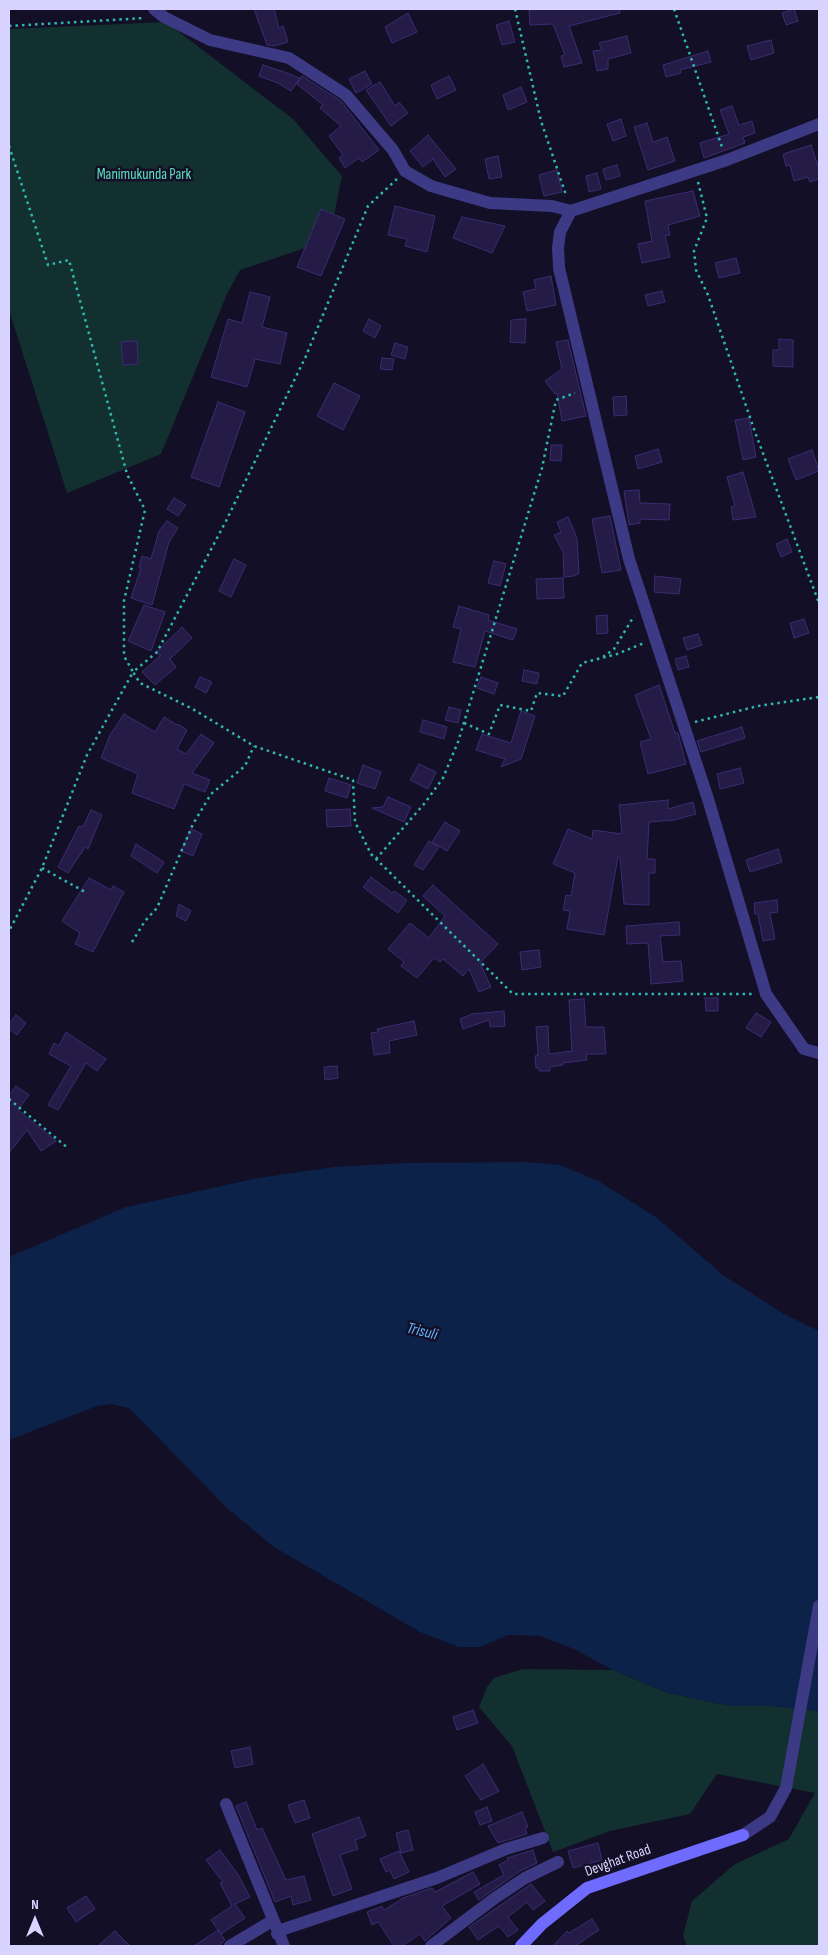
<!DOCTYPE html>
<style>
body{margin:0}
#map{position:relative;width:828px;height:1955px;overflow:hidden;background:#130f26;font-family:"Sofia Sans Condensed",sans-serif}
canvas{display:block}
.frame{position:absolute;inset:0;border:10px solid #d9d4ff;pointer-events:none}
.north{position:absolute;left:10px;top:1895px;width:50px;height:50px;-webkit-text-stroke:4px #130f26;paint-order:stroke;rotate:0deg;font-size:14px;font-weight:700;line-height:20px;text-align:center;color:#d9d4ff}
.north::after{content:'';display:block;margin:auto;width:18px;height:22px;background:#d9d4ff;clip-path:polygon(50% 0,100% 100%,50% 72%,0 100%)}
</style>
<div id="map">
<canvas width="828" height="1955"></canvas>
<div class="frame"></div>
<div class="north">N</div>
</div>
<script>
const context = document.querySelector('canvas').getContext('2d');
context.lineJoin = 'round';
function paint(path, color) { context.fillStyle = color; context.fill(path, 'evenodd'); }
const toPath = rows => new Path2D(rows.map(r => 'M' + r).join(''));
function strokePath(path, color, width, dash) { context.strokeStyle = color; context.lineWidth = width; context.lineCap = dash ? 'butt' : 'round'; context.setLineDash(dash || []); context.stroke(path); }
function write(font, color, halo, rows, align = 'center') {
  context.font = font + ' "Sofia Sans Condensed",sans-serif'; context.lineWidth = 5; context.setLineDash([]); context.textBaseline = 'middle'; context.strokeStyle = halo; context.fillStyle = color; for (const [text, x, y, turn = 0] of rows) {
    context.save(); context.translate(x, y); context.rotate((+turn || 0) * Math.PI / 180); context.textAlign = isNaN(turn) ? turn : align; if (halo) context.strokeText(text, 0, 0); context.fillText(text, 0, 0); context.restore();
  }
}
const green = toPath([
 [166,22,293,119,342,176,329,240,240,270,227,294,161,454,67,493,9,310,9,29],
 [523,1669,613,1670,668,1693,731,1706,772,1706,819,1711,819,1946,687,1946,683,1936,692,1901,735,1864,789,1839,815,1793,717,1774,690,1814,610,1831,553,1852,512,1746,479,1707,487,1687,494,1678]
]);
const water = toPath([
 [527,1162,561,1165,600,1182,656,1217,723,1275,784,1314,819,1331,819,1711,772,1706,731,1706,668,1693,613,1670,574,1649,540,1636,508,1635,480,1647,459,1647,420,1632,274,1547,227,1508,129,1408,111,1404,97,1406,9,1440,9,1257,126,1207,258,1178,334,1167,404,1163]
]);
const building = toPath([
 [254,9,274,9,279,28,283,26,288,42,274,46,267,45,254,9],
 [549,9,620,9,620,13,569,26,582,63,564,67,561,56,565,55,553,24,530,25,529,10,549,9],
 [794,9,798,21,786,25,782,13,794,9],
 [408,13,417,32,392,43,385,27,408,13],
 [509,21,515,42,502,45,496,25,509,21],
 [627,36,631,53,608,59,608,69,597,71,593,51,602,50,599,43,627,36],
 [771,40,774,53,751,60,747,46,771,40],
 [708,51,711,62,680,70,681,73,666,77,663,65,708,51],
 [263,65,284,72,300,78,291,91,278,83,259,76,263,65],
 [365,71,372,84,356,93,349,79,365,71],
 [302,76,341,101,379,150,362,162,359,158,345,168,339,158,343,155,329,136,341,126,320,108,323,105,297,84,302,76],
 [449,76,456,90,437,99,431,85,449,76],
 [380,82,395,106,399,102,408,113,391,126,366,90,380,82],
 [521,87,527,102,508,110,503,95,521,87],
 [732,106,739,125,752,121,755,133,743,137,745,143,704,158,700,143,729,134,720,110,732,106],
 [621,119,626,136,613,141,607,124,621,119],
 [647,123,653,142,667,137,675,161,648,170,634,127,647,123],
 [428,135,456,169,445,177,433,159,423,167,410,151,428,135],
 [811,145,819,169,819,179,810,182,808,177,794,181,790,165,786,166,783,154,811,145],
 [498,156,502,177,489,179,485,159,498,156],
 [617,165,620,176,606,180,603,169,617,165],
 [557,170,562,192,544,196,539,175,557,170],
 [597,173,601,189,589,192,586,176,597,173],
 [693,191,700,216,668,225,670,235,665,236,670,257,642,263,638,244,652,241,645,201,693,191],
 [395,206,435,216,427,252,405,246,407,239,388,235,395,206],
 [321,209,345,219,321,276,297,267,321,209],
 [462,217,505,226,492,253,453,238,462,217],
 [736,258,740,273,719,278,715,263,736,258],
 [551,276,556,305,527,311,523,292,536,289,534,280,551,276],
 [662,291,665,302,648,306,645,295,662,291],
 [250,292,270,297,262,327,287,333,280,364,255,359,247,387,211,377,228,319,242,323,250,292],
 [369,319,381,326,375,338,363,331,369,319],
 [526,319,525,343,510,342,511,320,526,319],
 [779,339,793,340,793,367,773,366,773,350,779,350,779,339],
 [568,340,586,416,562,421,557,393,555,394,545,381,562,369,556,342,568,340],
 [137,341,138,364,123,365,121,342,137,341],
 [395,343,408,347,405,359,391,355,395,343],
 [382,358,394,359,392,370,380,369,382,358],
 [334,383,360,396,343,430,317,416,334,383],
 [626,396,627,415,614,416,613,397,626,396],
 [218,402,245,412,219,487,191,477,218,402],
 [749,418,756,457,743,460,735,420,749,418],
 [551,445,562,445,561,461,550,460,551,445],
 [658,449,662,462,638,469,635,456,658,449],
 [812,450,819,471,796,480,788,459,812,450],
 [743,472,756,517,733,520,731,507,735,506,727,477,743,472],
 [639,490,640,503,670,504,669,520,640,519,640,523,629,525,624,491,639,490],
 [174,498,186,505,178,516,167,509,174,498],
 [610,516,621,570,602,573,592,519,610,516],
 [568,517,577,538,579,573,574,576,564,577,563,552,554,535,561,532,557,522,568,517],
 [167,521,178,528,169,542,152,605,131,598,141,568,139,567,142,556,151,559,159,531,167,521],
 [787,539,792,552,781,557,776,544,787,539],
 [234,559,246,565,231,597,219,591,234,559],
 [494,561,506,564,500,586,488,583,494,561],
 [655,576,681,579,679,594,654,592,655,576],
 [563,578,564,598,537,599,536,579,563,578],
 [144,605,165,612,151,651,128,641,144,605],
 [459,606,489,615,488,620,517,629,513,640,485,631,475,667,453,662,461,629,453,627,459,606],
 [607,615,608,633,597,634,596,616,607,615],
 [804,619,809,633,794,638,790,623,804,619],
 [182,627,192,638,170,659,169,658,176,667,155,685,142,672,161,655,155,653,182,627],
 [698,634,702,645,687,650,683,638,698,634],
 [686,656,689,667,678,670,675,659,686,656],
 [524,670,539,673,537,684,522,681,524,670],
 [200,677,212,682,206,693,195,687,200,677],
 [481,677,498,683,494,694,477,688,481,677],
 [659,685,675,733,678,733,686,764,648,774,640,742,651,739,635,695,659,685],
 [449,707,461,710,458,723,445,720,449,707],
 [521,711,535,716,521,759,501,767,505,759,476,750,482,734,511,743,521,711],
 [124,714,155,732,164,717,177,725,178,724,187,730,177,749,186,754,201,734,214,743,192,773,210,780,205,792,184,784,174,809,132,793,138,774,101,758,110,735,124,714],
 [423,720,447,727,444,739,420,732,423,720],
 [742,727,745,738,701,752,697,741,742,727],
 [419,764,436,772,428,789,410,780,419,764],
 [363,765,381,772,375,789,357,783,363,765],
 [740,768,744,783,720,789,717,774,740,768],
 [329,778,351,785,347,798,325,791,329,778],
 [388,797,411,807,404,822,372,808,383,807,388,797],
 [668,800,668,809,693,802,696,814,674,820,649,822,647,859,655,859,655,873,649,873,649,905,624,904,620,857,618,857,604,935,567,929,570,911,563,910,566,895,571,896,575,873,553,864,568,829,592,839,593,830,622,834,619,805,668,800],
 [350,809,351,826,327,827,326,810,350,809],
 [91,810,102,815,88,849,85,847,68,873,58,867,79,826,83,827,91,810],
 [445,822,460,831,447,851,432,842,445,822],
 [191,829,202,834,193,856,181,851,191,829],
 [429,841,439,847,423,870,414,865,429,841],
 [136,844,164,862,157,873,131,856,136,844],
 [778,849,782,862,750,872,746,860,778,849],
 [371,877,392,893,394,891,407,900,398,913,363,887,371,877],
 [89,878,111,890,113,886,124,892,93,952,75,944,80,933,62,921,89,878],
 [433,885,498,944,480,963,491,987,479,992,469,969,463,976,443,959,440,962,434,958,417,978,401,966,404,962,388,949,410,923,429,938,445,916,423,896,433,885],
 [777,900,778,912,770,913,775,939,763,941,758,914,755,914,754,903,777,900],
 [179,904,191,911,186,921,176,916,179,904],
 [679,922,680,935,660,936,663,962,681,961,683,981,651,984,648,943,627,944,626,926,679,922],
 [539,950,541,967,522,970,520,952,539,950],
 [705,998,718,998,718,1011,706,1011,705,998],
 [584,999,586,1027,604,1027,606,1054,586,1054,587,1060,563,1063,563,1065,550,1067,550,1071,539,1071,539,1068,536,1068,535,1056,538,1055,536,1027,548,1026,549,1054,572,1051,569,1000,584,999],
 [504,1011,505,1026,490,1027,489,1020,463,1029,460,1019,472,1014,504,1011],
 [756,1013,771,1022,761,1037,746,1028,756,1013],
 [16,1015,26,1023,17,1035,9,1029,9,1024,16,1015],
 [414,1021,417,1035,389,1041,390,1053,374,1055,371,1033,378,1032,377,1029,414,1021],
 [66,1032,106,1059,97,1071,86,1063,58,1110,48,1105,71,1066,49,1054,54,1043,59,1046,66,1032],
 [337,1066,338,1078,325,1080,324,1067,337,1066],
 [16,1086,29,1095,18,1110,56,1141,41,1151,27,1130,9,1153,9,1095,16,1086],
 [473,1710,478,1723,457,1730,453,1717,473,1710],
 [250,1747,253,1764,235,1768,231,1751,250,1747],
 [483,1764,499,1791,481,1800,465,1776,483,1764],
 [304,1800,310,1818,295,1823,288,1805,304,1800],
 [246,1802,257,1830,262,1828,286,1880,304,1876,311,1900,293,1905,291,1896,275,1902,236,1806,246,1802],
 [487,1807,492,1821,480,1825,475,1812,487,1807],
 [522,1812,528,1827,525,1828,527,1834,498,1843,488,1826,522,1812],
 [359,1817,366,1836,355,1840,358,1849,340,1855,352,1889,333,1896,312,1834,359,1817],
 [408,1830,413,1850,401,1853,396,1833,408,1830],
 [598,1843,602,1860,573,1868,568,1851,598,1843],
 [220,1850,237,1873,250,1897,235,1904,245,1918,221,1934,211,1920,232,1906,220,1883,223,1882,206,1860,220,1850],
 [533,1850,537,1863,520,1871,479,1900,474,1892,504,1875,499,1865,508,1860,507,1858,533,1850],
 [399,1851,409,1872,394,1879,390,1870,386,1872,380,1859,399,1851],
 [473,1872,480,1884,442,1906,451,1918,425,1941,420,1934,402,1946,394,1946,378,1922,372,1925,367,1912,382,1906,384,1910,403,1898,432,1888,435,1892,473,1872],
 [531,1884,545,1901,533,1910,527,1902,508,1917,518,1930,508,1937,499,1926,478,1940,469,1927,531,1884],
 [86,1896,95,1909,76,1922,67,1908,86,1896],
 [592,1919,599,1930,575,1946,553,1946,567,1931,569,1933,592,1919],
 [218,1930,225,1940,219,1946,194,1946,218,1930],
 [115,1931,130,1946,98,1946,115,1931]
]);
const path = toPath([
 [515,9,541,121,566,195],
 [674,9,722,147],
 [9,26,145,18],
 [9,146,48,265,69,260,127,474,145,510,124,601,124,656,133,672,87,755,42,868,9,931],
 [397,179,368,206,306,356,226,521,157,652,133,672,140,683,191,708,254,746,353,780,355,822,371,854,513,994,752,994],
 [698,182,707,218,694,251,696,270,708,295,755,432,819,603],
 [603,657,614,649,634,616],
 [695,722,758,706,819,697],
 [464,723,489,734,500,705,531,711,537,693,563,696,582,663,617,654,644,643],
 [376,859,424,804,443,778,458,742,542,468,556,400,575,393],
 [42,868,87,893],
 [132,942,145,921,157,908,193,824,211,794,245,766,254,746],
 [9,1099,69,1149]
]);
const street = toPath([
 [154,9,164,17,210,40,289,58,346,95,393,150,405,171,431,186,490,203,552,206,571,211,727,160,819,124],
 [571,211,560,232,558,248,559,268,629,559,708,799,766,994,804,1049,819,1053],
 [226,1804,284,1946],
 [743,1835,770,1817,786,1788,819,1606],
 [277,1934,284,1929,437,1878,506,1849,543,1838],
 [230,1946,272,1921],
 [431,1946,495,1898,525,1878,558,1862]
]);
const secondary = toPath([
 [521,1946,542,1924,587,1888,743,1835]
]);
const parkNames = [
 ["Manimukunda Park",144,175]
];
const streetNames = [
 ["Devghat Road",618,1861,-20]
];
const waterNames = [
 ["Trisuli",422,1332,14]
];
paint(green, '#12302f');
paint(water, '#0c2248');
paint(building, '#241b47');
strokePath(building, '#3b2d73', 1);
strokePath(path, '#2fb8b0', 2.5, [2.5, 4]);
strokePath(street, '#3d3a85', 12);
strokePath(secondary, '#6f6bff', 12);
write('15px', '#5fe0c0', '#130f26', parkNames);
write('15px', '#d9d4ff', '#130f26', streetNames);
write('italic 16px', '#62b6ff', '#130f26', waterNames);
</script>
